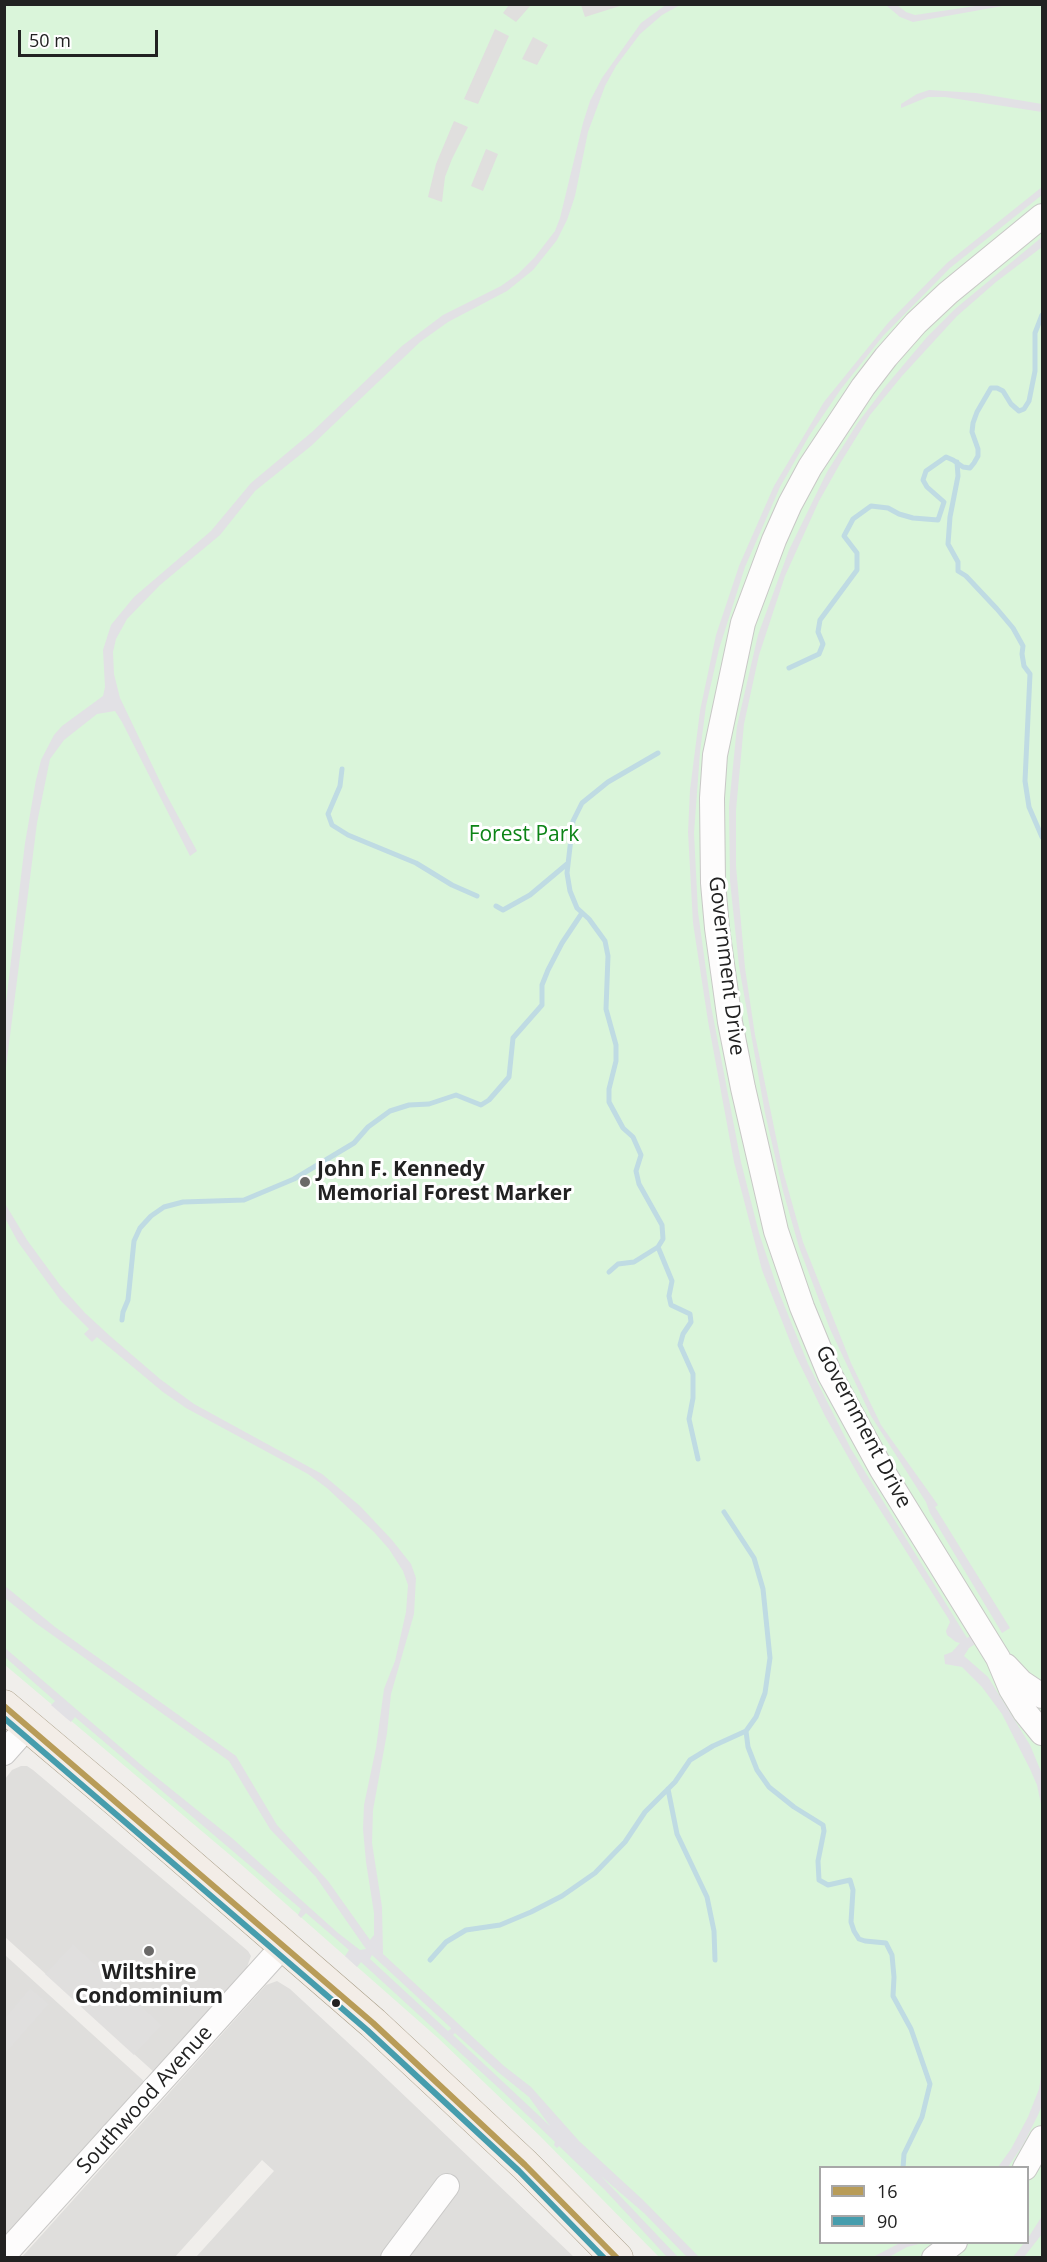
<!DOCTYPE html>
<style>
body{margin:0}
#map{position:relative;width:1047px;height:2262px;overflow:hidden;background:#f0eeeb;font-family:"Open Sans",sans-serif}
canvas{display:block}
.frame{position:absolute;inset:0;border:6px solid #222;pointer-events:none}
.legend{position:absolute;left:819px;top:2166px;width:210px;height:78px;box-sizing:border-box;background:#fff;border:2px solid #a7a7a7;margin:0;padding:8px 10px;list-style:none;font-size:18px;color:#222}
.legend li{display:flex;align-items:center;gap:12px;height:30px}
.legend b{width:30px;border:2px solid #a7a7a7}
.scale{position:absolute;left:18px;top:30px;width:140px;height:27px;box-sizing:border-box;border:3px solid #222;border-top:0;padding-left:8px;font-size:18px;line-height:21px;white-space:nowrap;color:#222;-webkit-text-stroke:4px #fff;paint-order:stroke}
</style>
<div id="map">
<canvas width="1047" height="2262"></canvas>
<div class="frame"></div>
<ul class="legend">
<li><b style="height:8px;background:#b89c58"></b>16</li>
<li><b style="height:8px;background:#469dad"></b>90</li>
</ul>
<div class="scale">50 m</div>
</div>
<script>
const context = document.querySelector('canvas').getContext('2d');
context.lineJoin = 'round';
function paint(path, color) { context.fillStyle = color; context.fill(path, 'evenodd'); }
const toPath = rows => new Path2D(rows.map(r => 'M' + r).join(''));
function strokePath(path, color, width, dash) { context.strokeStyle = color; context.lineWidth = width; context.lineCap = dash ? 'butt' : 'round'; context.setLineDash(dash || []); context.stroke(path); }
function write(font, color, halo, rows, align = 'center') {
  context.font = font + ' "Open Sans",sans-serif'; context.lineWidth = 6; context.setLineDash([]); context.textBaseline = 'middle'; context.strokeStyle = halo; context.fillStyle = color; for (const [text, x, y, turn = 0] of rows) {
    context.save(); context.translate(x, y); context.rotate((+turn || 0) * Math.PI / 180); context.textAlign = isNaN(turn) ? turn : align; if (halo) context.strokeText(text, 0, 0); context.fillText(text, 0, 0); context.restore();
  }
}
const residential = toPath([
 [21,1766,27,1766,33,1770,248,1951,251,1956,247,1967,155,2073,5,1937,5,1779,12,1770],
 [5,1955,146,2083,5,2239],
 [277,1981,290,1989,370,2063,574,2257,196,2257,274,2171,262,2160,175,2257,21,2258,266,1985]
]);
const park = toPath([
 [5,5,1042,5,1042,2257,659,2257,540,2136,438,2038,236,1860,5,1665],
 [820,2168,1028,2168,1028,2242,820,2242]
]);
const parking = toPath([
 [509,5,509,4,531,5,516,22,503,13],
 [581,5,581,4,623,5,585,17],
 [495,29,509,36,478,104,464,99],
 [533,37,548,45,537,65,522,59],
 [454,121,468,127,452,159,445,177,442,202,428,197,436,164],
 [486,149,498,154,483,191,471,186],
 [73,1944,162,2025,134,2055,45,1974],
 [30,1988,49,2004,5,2054,5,2018]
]);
const plaza = toPath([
 [667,4,680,5,662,15,640,34,616,66,605,86,588,132,575,196,567,220,557,240,533,270,507,291,448,322,420,342,311,446,255,491,220,535,160,585,127,619,116,639,113,652,114,674,120,698,166,794,197,851,190,856,188,852,122,722,115,711,97,714,64,740,50,759,37,823,5,1075,5,1011,25,843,36,780,41,760,54,735,62,726,103,696,105,687,103,650,111,625,134,597,211,531,251,483,312,432,402,346,443,315,501,286,518,274,535,257,555,231,560,218,583,123,590,101,602,78,641,23],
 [886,5,897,5,906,12,915,15,982,5,1008,5,913,22,900,17],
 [929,90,976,93,1042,104,1042,112,945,97,928,97,901,108,901,104,917,94],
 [1042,187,1042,195,950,268,883,336,841,389,809,436,780,487,745,567,719,649,706,706,700,752,694,833,698,912,711,1006,741,1162,759,1233,778,1290,808,1364,851,1449,967,1638,974,1634,978,1642,969,1648,964,1656,988,1677,1030,1745,1042,1774,1042,1809,1037,1785,1030,1769,1002,1714,982,1687,962,1667,945,1664,944,1655,952,1652,960,1643,956,1642,947,1635,946,1631,950,1622,948,1618,860,1478,825,1416,795,1354,762,1270,734,1162,708,1021,693,923,688,832,690,790,700,711,716,635,739,566,774,486,824,402,888,323,947,263],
 [1042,237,1042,247,996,282,957,316,902,376,870,415,841,462,819,501,785,576,759,655,744,724,736,810,736,866,745,968,755,1035,783,1171,803,1242,851,1363,881,1425,938,1505,935,1507,1010,1628,1002,1633,930,1513,926,1502,871,1416,830,1329,799,1247,783,1191,765,1113,739,966,730,881,729,806,737,726,758,635,789,550,827,472,857,424,885,387,927,337,955,309],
 [4,1202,27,1240,60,1285,85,1313,110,1336,160,1379,194,1404,322,1474,360,1506,392,1540,411,1564,416,1578,414,1614,391,1694,387,1733,373,1810,372,1843,382,1907,383,1954,504,2066,531,2087,579,2141,643,2200,699,2257,687,2257,644,2213,601,2176,678,2257,667,2257,605,2190,559,2146,557,2148,554,2145,555,2142,502,2091,361,1962,357,1967,345,1956,349,1950,306,1913,301,1918,298,1915,301,1909,75,1717,71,1722,66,1718,51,1705,55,1701,5,1657,5,1648,140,1764,233,1839,338,1933,360,1950,366,1949,316,1877,270,1829,229,1761,37,1624,5,1598,5,1586,55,1627,236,1756,277,1825,328,1881,370,1940,374,1935,374,1913,366,1862,363,1829,364,1805,376,1748,384,1689,395,1661,406,1612,408,1585,403,1571,389,1549,374,1532,327,1488,308,1474,186,1408,163,1392,97,1337,92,1342,84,1334,89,1329,61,1301,18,1242,5,1218],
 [372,1955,451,2028,451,2029,448,2031,370,1959],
 [455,2033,498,2072,529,2097,550,2126,453,2035],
 [1042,2070,1042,2105,1038,2115,1023,2145,1008,2167,998,2167,1011,2149,1028,2117,1039,2089],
 [1042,2216,1042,2234,1024,2257,1013,2257,1024,2243,1028,2242,1028,2238],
 [900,2243,923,2243,907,2247,889,2257,873,2257]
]);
const stream = toPath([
 [957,462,958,476,950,517,948,544,958,562,958,571,966,576,997,609,1013,628,1023,646,1022,654,1024,666,1030,674,1025,781,1029,807,1042,837],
 [789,668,819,654,823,644,818,632,820,620,857,570,857,553,844,536,853,519,871,506,888,508,899,514,913,518,938,520,944,502,927,487,923,480,926,471,946,457,953,460,963,467,970,468,974,463,978,456,978,449,972,432,973,423,977,412,991,388,997,388,1003,391,1011,404,1019,411,1024,409,1029,401,1035,371,1035,333,1042,315],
 [658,753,608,782,582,803,573,821,567,873,570,891,577,908,589,919,605,941,608,956,606,1009,616,1045,616,1061,609,1089,609,1102,623,1128,633,1137,641,1155,636,1171,639,1184,662,1225,663,1239,658,1247,672,1281,669,1296,671,1305,690,1314,691,1322,683,1334,680,1345,693,1374,693,1398,689,1419,698,1459],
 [342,769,340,786,328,814,332,825,348,835,416,863,452,885,477,896],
 [496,906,503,910,530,895,567,864],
 [609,1272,618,1264,634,1262,658,1247],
 [122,1320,123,1312,128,1300,134,1241,140,1228,151,1216,164,1207,183,1202,244,1200,294,1179,354,1143,368,1127,390,1111,409,1105,429,1104,456,1095,481,1105,489,1100,509,1077,513,1038,542,1005,542,985,548,970,562,943,582,913],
 [724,1512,754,1558,763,1589,770,1658,765,1693,756,1717,746,1731,748,1747,757,1770,769,1787,794,1807,823,1825,824,1831,818,1861,819,1880,828,1885,850,1880,853,1890,851,1922,854,1931,859,1939,865,1941,886,1943,892,1955,894,1977,893,1996,911,2029,930,2084,922,2117,904,2154,903,2168],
 [668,1789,677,1834,707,1897,714,1931,715,1960],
 [430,1960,446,1942,466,1930,500,1925,531,1912,562,1896,595,1873,625,1842,645,1812,675,1782,690,1760,713,1746,746,1731]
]);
const minor = toPath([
 [1042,216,948,293,916,323,886,357,863,387,810,467,790,504,774,540,743,623,715,755,712,798,713,883,717,928,730,1022,743,1088,776,1231,802,1307,830,1375,882,1470,998,1658,1011,1689,1025,1712,1042,1733],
 [1006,1666,1021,1682,1042,1696],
 [4,1753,28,1726],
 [1025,2168,1042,2138],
 [4,2255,284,1945],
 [393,2258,447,2186],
 [934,2258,955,2242]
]);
const major = toPath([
 [4,1706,118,1802,373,2023,525,2165,617,2258]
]);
const bus1 = toPath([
 [4,1706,373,2023,525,2165,617,2258]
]);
const bus2 = toPath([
 [4,1718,367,2030,519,2171,604,2258]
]);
const markers = [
 [305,1182,6,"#6a6968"],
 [149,1951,6,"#6a6968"],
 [336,2003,5,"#222"]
];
const parkNames = [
 ["Forest Park",524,835]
];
const streetNames = [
 ["Government Drive",726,966,83],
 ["Government Drive",863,1427,62],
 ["Southwood Avenue",145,2100,-48]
];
const poiNames = [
 ["John F. Kennedy",317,1170],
 ["Memorial Forest Marker",317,1194],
 ["Wiltshire",149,1973,"center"],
 ["Condominium",149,1997,"center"]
];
paint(residential, '#dfdedc');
paint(park, '#daf5da');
paint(parking, '#e0dfde');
paint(plaza, '#e2e1e5');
strokePath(stream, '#bfdbe3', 5);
strokePath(minor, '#c9c8c7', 26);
strokePath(major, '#a79c86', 33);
strokePath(minor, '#fdfcfc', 24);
strokePath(major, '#f3ede7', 32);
strokePath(bus1, '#b89c58', 6);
strokePath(bus2, '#469dad', 6);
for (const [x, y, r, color] of markers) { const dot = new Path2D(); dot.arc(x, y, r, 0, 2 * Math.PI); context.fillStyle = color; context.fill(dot); strokePath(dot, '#fff', 2); }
write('21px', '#0c8416', '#fff', parkNames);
write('21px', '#222', '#fff', streetNames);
write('bold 21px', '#222', '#fff', poiNames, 'left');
</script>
